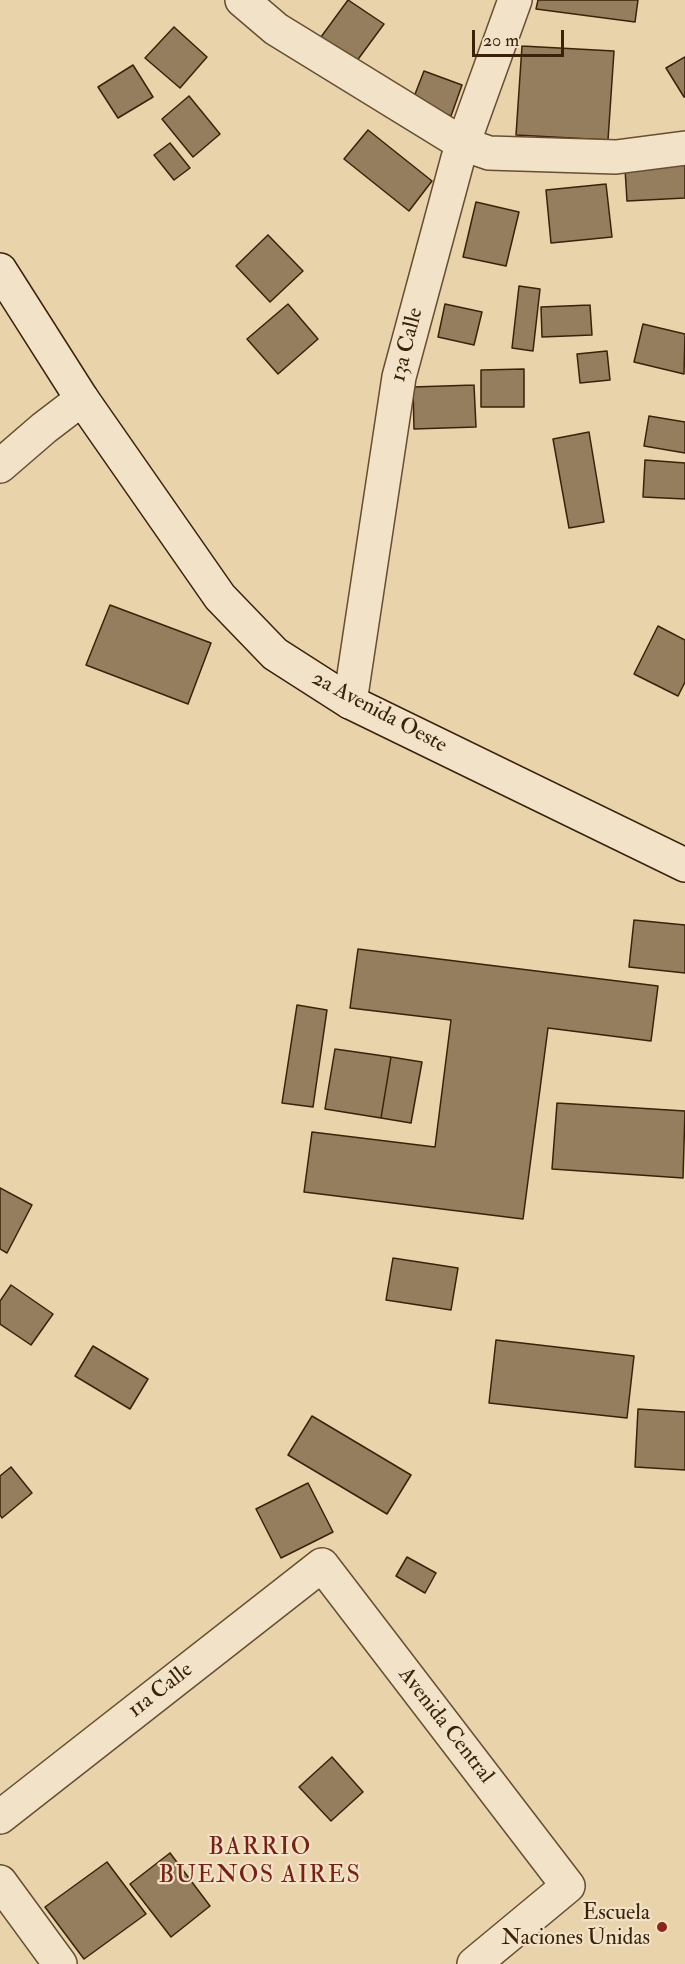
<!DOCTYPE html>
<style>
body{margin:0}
#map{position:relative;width:685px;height:1964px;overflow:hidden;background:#e9d3aa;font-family:"IM FELL Double Pica",serif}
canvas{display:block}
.scale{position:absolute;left:472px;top:30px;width:92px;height:27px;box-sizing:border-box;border:3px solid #3a2209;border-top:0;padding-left:8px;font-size:18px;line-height:21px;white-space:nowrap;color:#3a2209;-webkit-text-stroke:4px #f1e2c8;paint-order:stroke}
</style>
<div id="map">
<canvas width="685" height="1964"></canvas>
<div class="scale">20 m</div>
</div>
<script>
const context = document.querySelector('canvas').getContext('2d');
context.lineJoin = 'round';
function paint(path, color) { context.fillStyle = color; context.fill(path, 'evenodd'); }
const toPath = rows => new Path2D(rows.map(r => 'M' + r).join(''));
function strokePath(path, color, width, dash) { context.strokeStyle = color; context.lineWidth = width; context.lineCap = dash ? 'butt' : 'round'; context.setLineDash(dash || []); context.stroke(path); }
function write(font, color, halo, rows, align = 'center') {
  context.font = font + ' "IM FELL Double Pica",serif'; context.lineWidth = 4.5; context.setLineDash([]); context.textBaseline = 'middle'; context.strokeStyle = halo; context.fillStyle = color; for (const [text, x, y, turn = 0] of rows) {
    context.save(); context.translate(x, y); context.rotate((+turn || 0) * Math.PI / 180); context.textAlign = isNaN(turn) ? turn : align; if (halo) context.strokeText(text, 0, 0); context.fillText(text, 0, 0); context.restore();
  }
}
const building = toPath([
 [348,0,384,24,356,62,321,37,348,0],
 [538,0,638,0,635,22,536,9,538,0],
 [174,27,207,57,180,88,145,58,174,27],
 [522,46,614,51,608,140,516,135,522,46],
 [685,57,685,97,684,97,666,68,685,57],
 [133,65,153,97,118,118,98,87,133,65],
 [424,71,462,85,451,116,412,102,424,71],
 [189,96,220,134,193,157,162,119,189,96],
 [368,130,432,181,409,211,344,159,368,130],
 [170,143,190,168,174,180,154,155,170,143],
 [685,165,685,198,627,201,625,169,685,165],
 [606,184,612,237,551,243,546,190,606,184],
 [476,202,519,212,506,266,463,257,476,202],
 [268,235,303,271,270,302,236,266,268,235],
 [519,286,540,289,533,351,512,348,519,286],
 [288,304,318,339,278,374,247,339,288,304],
 [445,304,482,312,474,345,438,337,445,304],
 [590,305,592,335,542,337,541,307,590,305],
 [643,324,685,334,684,374,634,362,643,324],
 [607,351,610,380,580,383,577,354,607,351],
 [524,369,524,407,481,407,481,370,524,369],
 [474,385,476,427,414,429,413,387,474,385],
 [649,416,685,422,685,453,644,446,649,416],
 [589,432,604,522,569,528,553,439,589,432],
 [645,460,685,463,685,499,643,497,645,460],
 [110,605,211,643,188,704,86,665,110,605],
 [658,626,685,640,685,682,678,696,634,674,658,626],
 [634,920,685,925,685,973,629,967,634,920],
 [358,949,658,986,651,1041,548,1028,523,1219,304,1192,312,1132,435,1147,451,1020,350,1008,358,949],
 [297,1005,327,1010,313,1107,282,1103,297,1005],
 [335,1049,391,1057,381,1118,325,1109,335,1049],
 [391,1057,422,1062,411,1123,381,1118,391,1057],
 [557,1103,685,1111,683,1178,552,1169,557,1103],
 [0,1188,32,1205,7,1253,0,1249,0,1188],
 [393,1258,458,1268,451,1310,386,1300,393,1258],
 [11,1285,53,1314,31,1345,0,1324,0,1301,11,1285],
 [496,1340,634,1356,627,1418,489,1403,496,1340],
 [93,1346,148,1379,130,1409,75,1376,93,1346],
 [638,1409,685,1412,685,1470,635,1467,638,1409],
 [312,1416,411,1475,387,1514,288,1455,312,1416],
 [11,1467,32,1493,2,1518,0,1515,0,1476,11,1467],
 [308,1483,333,1532,281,1558,256,1509,308,1483],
 [407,1557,436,1573,425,1593,396,1576,407,1557],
 [332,1757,363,1792,331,1821,299,1787,332,1757],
 [170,1853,210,1906,171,1937,130,1884,170,1853],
 [107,1862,146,1914,84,1959,45,1907,107,1862]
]);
const street = toPath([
 [242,0,276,29,463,144,489,153,616,157,685,148],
 [0,466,44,428,82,399],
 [350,702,399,377,458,158,515,0],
 [0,1817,322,1565,568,1886,474,1964],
 [0,1882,60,1964]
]);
const secondary = toPath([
 [0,270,82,399,220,597,275,654,350,702,685,865]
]);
const markers = [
 [662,1927,6,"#8f2418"]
];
const streetNames = [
 ["13a Calle",408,345,-76],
 ["2a Avenida Oeste",379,713,28],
 ["11a Calle",161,1691,-38],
 ["Avenida Central",445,1726,52]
];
const poiNames = [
 ["Escuela",650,1914],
 ["Naciones Unidas",650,1939]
];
const neighbourhoodNames = [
 ["BARRIO",260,1849],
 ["BUENOS AIRES",260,1877]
];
paint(building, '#957e5d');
strokePath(building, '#3a2209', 1.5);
strokePath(street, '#664e31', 36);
strokePath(secondary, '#3a2209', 36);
strokePath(street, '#f1e2c8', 33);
strokePath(secondary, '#f1e2c8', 33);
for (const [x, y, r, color] of markers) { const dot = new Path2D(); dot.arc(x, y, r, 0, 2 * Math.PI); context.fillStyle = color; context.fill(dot); strokePath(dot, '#f1e2c8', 2); }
write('22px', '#3a2209', '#f1e2c8', streetNames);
write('22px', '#3a2209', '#f1e2c8', poiNames, 'right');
context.letterSpacing = '1.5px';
write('24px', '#7a1f14', '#f1e2c8', neighbourhoodNames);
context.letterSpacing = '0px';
</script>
